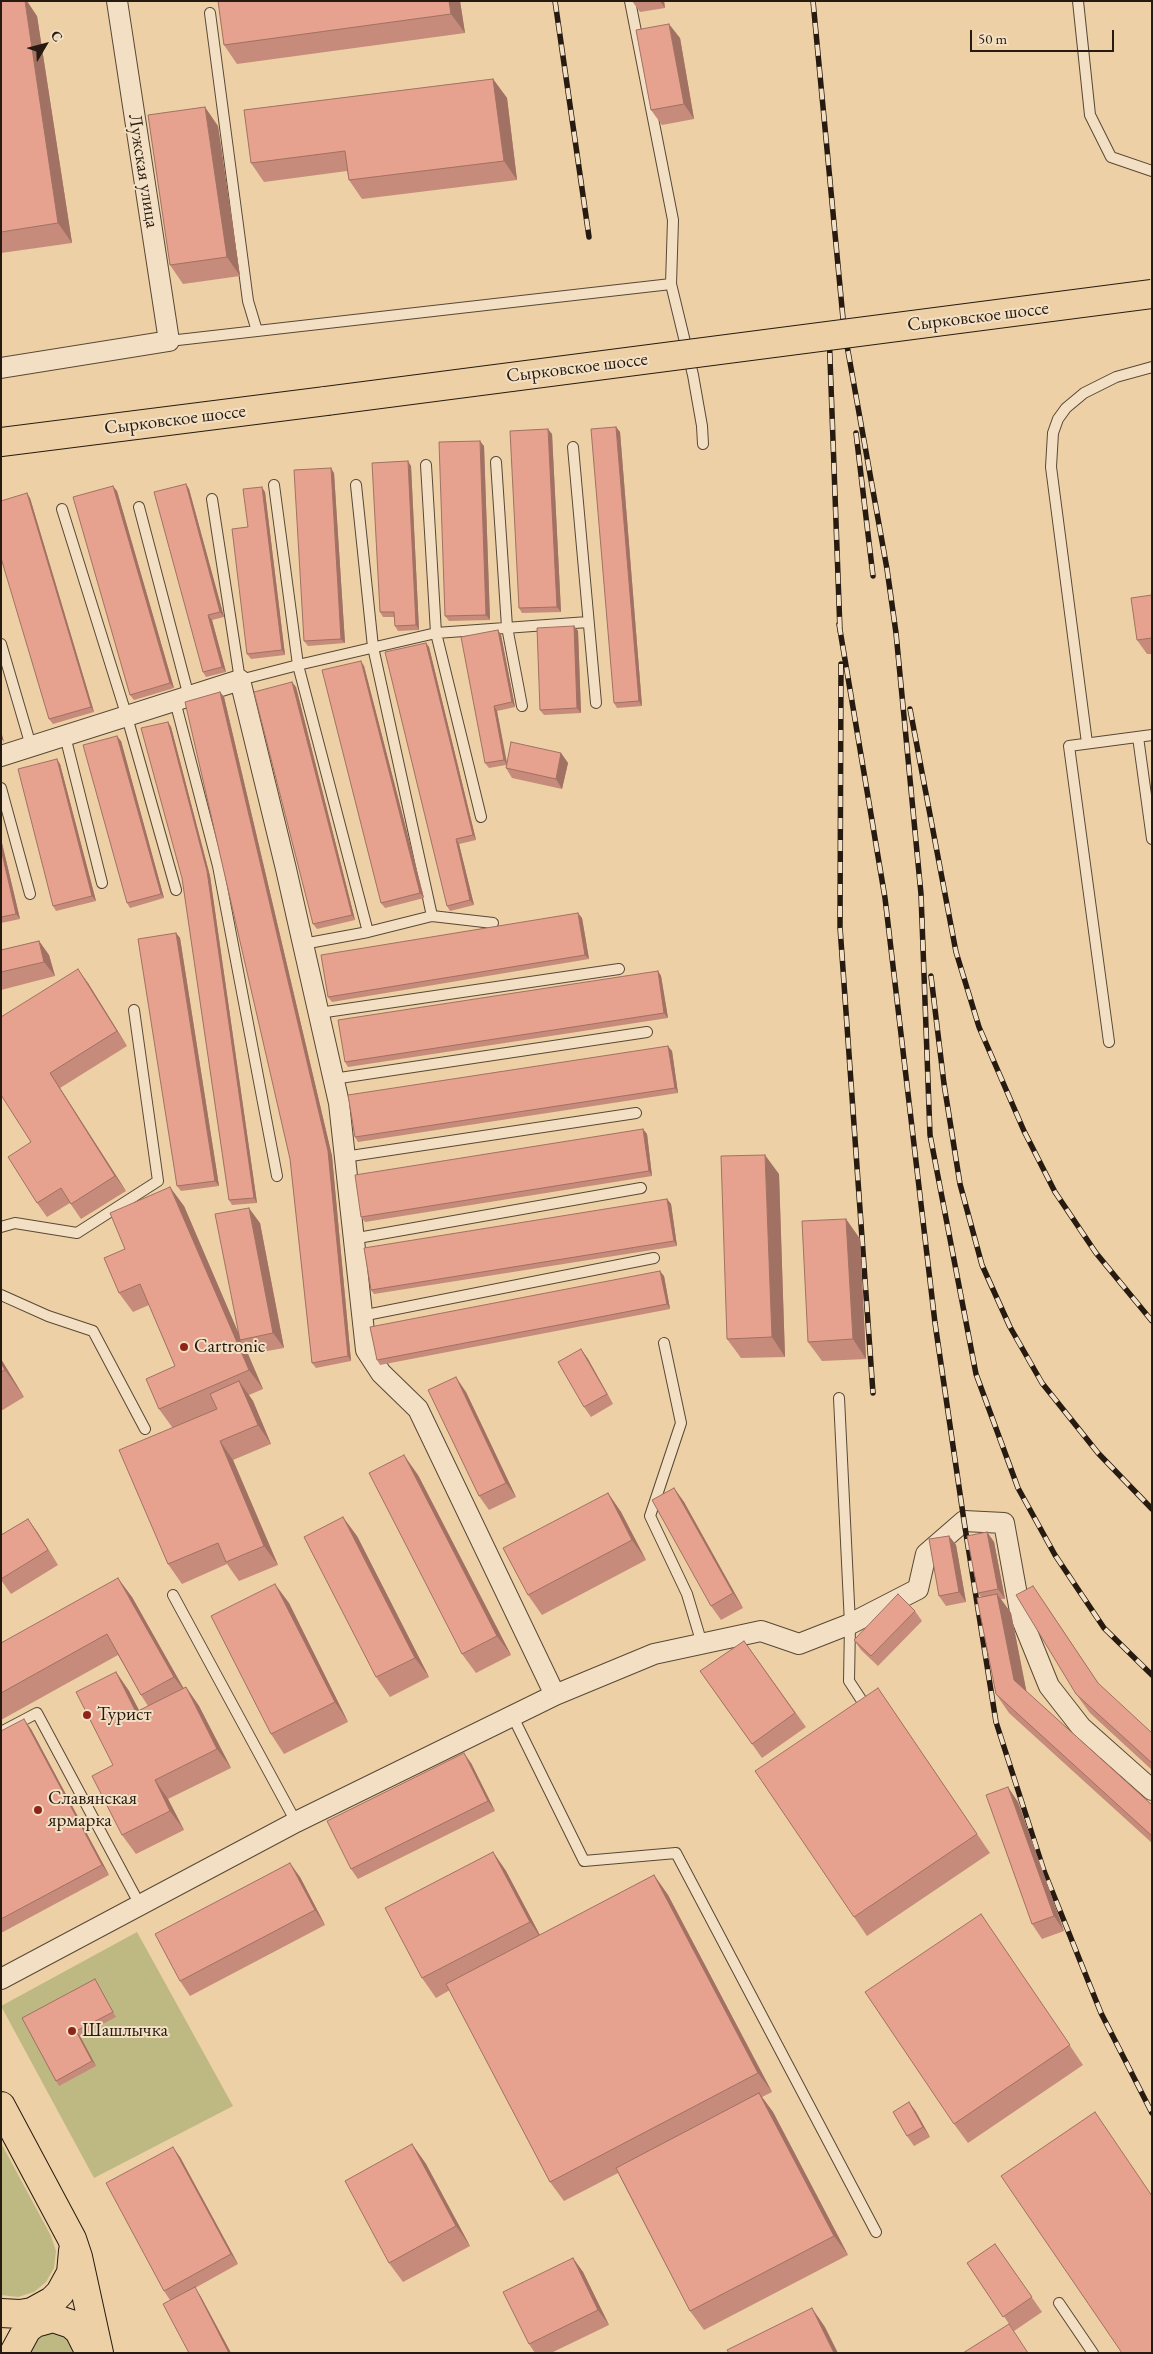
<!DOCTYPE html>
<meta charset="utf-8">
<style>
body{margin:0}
#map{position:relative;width:1153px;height:2354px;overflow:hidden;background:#edd0a5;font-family:"EB Garamond",serif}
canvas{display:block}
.frame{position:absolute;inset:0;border:2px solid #271b11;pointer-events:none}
.north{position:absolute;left:20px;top:20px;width:50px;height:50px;-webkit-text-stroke:4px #f3e0c4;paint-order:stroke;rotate:53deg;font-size:14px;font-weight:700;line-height:20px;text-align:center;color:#271b11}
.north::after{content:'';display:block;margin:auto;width:18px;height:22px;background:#271b11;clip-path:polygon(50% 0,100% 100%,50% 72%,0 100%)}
.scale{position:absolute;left:970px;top:30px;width:144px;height:22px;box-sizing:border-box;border:2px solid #271b11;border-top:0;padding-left:6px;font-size:15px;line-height:18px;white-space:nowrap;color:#271b11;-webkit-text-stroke:4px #f3e0c4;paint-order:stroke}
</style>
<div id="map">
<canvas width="1153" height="2354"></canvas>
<div class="frame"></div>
<div class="north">С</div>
<div class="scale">50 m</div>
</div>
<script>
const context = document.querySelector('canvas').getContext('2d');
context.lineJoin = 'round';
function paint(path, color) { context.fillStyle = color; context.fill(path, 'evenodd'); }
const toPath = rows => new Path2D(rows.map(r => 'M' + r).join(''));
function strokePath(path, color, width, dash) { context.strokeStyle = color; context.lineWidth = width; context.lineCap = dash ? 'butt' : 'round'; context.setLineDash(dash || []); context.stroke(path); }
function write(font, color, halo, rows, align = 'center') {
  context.font = font + ' "EB Garamond",serif'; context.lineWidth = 4; context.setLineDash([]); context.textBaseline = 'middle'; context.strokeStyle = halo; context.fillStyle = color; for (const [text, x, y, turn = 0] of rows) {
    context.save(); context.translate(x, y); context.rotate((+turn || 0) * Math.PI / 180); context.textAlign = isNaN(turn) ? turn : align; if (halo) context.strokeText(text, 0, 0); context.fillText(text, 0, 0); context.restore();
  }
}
const green = toPath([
 [137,1932,233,2106,94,2178,1,2006],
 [1,2143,51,2236,56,2251,54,2268,46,2282,34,2292,18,2297,1,2295],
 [53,2332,61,2334,71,2342,74,2353,26,2353,40,2335]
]);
const lane = toPath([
 [630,1,673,220,671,284,693,375,702,426,703,444],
 [1078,1,1090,115,1111,157,1152,171],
 [210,13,248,301,257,331,671,284],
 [169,341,257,331],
 [573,447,596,703],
 [496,462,507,627,522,706],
 [426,465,436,633,481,817],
 [274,485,298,665,368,932],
 [356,485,373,647,432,916],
 [212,499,240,680,298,665,436,633,588,622],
 [139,507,189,697],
 [62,509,127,717,176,890],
 [1,644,31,746],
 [175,701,218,866,277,1176],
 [65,736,102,883],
 [1138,737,1152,839],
 [1087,743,1051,467,1053,433,1058,419,1066,408,1084,393,1116,377,1152,367],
 [1,788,30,894],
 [303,944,368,932,432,916,493,923],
 [319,1013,619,969],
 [1109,1042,1069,746,1152,735],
 [333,1079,647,1032],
 [344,1157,636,1113],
 [1,1227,15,1223,77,1233,158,1181,134,1010],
 [352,1239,641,1188],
 [1,1295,48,1316,93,1331,145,1429],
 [361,1316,654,1258],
 [664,1343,681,1423,650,1516,687,1594,702,1644],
 [839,1398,850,1624,849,1681,868,1710],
 [173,1595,296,1822],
 [512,1715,584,1861,676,1853,876,2232],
 [1,1732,37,1713,140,1905],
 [1059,2303,1093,2353]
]);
const street = toPath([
 [1,368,169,341,117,1],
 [1,756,240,680,286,869,339,1103,366,1350,381,1373,418,1409,555,1695],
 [1,1979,296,1822,555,1695,654,1654,761,1631,799,1644,850,1624,918,1589,926,1554,964,1521,1004,1523,1021,1617,1049,1686,1081,1727,1152,1790]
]);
const primary = toPath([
 [1,442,326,401],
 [1,2106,72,2239,78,2257,99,2353],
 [1,2313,20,2314,32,2312,52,2301,60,2293,71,2273,73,2251],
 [14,2353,27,2329,35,2323,53,2318,71,2324,79,2331,90,2353]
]);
const rail = toPath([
 [555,1,589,237],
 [813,1,844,329,887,569,896,633,921,894,930,1135,976,1374,1018,1488,1055,1555,1104,1628,1152,1675],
 [829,331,840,631],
 [856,433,873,576],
 [839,624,885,898,935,1323,964,1521,996,1722,1044,1871,1101,2013,1152,2113],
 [841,664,840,927,873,1393],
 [910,709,956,952,979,1027,1024,1131,1055,1192,1096,1253,1152,1321],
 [931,976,944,1084,960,1184,982,1265,1010,1327,1042,1383,1098,1453,1152,1509]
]);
const primaryBridge = toPath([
 [326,401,1152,294]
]);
const wall = toPath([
 [1,1,37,16,72,243,1,253],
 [218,1,460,1,465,33,237,64,224,45],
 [632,1,664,1,665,8,640,12],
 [680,38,694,119,662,125,651,110],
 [493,79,507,98,517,180,362,199,349,180,347,171,264,182,251,163],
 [218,126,240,276,183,284,170,265],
 [616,427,620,432,642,706,617,708,614,703],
 [552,434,561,612,522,613,519,608],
 [484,446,490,620,449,621,445,616],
 [411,466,419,630,398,631,395,626,394,617,383,617,380,612],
 [334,473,345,643,308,646,304,641],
 [186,484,189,489,224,617,212,620,226,672,206,677,203,672],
 [117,491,174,688,134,700,130,695],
 [265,492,285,655,251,659,247,654,248,527],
 [30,498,94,712,53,724,49,719],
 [1152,595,1152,654,1147,654,1137,640],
 [574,626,578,631,581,713,544,715,540,710],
 [498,630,501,635,515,707,497,711,507,762,561,753,568,763,562,789,512,778,506,768,506,765,489,768,485,763],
 [426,643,429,647,476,840,459,844,474,905,450,911,447,906],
 [364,666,424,898,385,908,381,903],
 [296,687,355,920,317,929,313,924],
 [220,692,224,697,332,1156,351,1361,316,1368,312,1363,290,1159],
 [168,722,171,727,210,876,257,1203,232,1205,229,1200,182,878],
 [121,741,164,898,130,908,127,903],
 [60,764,96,901,56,911,53,906],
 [1,839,20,919,1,923],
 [582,918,589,959,332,1002,328,997],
 [176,933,180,938,219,1186,181,1191,177,1186],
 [39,941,49,955,55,976,1,990,1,950],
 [658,971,661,976,668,1018,348,1067,345,1062],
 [88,983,127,1046,60,1088,126,1191,81,1219,70,1203,47,1217,37,1203,31,1142,1,1095],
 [672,1051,678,1093,358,1142,355,1137],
 [647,1134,652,1176,365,1222,361,1217],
 [779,1174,785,1357,741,1358,727,1339],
 [667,1199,671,1204,677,1246,374,1294,371,1290],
 [184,1206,238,1332,260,1223,284,1348,250,1354,245,1347,263,1389,249,1395,253,1401,271,1444,233,1460,278,1565,239,1581,227,1564,182,1584,168,1564,172,1427,159,1409,175,1366,149,1305,133,1312,119,1293,125,1249],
 [846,1219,860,1239,866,1359,822,1361,808,1342],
 [664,1276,670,1309,380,1365,377,1360],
 [581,1349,588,1359,613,1404,591,1417,584,1407],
 [1,1359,24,1397,1,1411],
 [466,1392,516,1497,489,1510,479,1496],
 [418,1475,511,1655,476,1673,462,1654],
 [674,1488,684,1502,743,1608,721,1620,711,1606],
 [608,1493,621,1512,646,1560,542,1615,528,1595],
 [28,1519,58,1565,11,1594,1,1580,1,1535],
 [987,1532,994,1542,1005,1599,1001,1599,1011,1613,1026,1691,1152,1805,1152,1843,1009,1713,996,1694,981,1597,978,1593],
 [357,1536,429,1677,390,1697,376,1677],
 [949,1536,956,1545,966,1602,946,1606,939,1596],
 [1033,1586,1099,1685,1152,1733,1152,1770,1090,1713,1076,1694],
 [132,1597,183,1688,186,1687,199,1706,231,1768,168,1799,184,1830,136,1854,122,1835,113,1765,116,1672,129,1691,139,1711,148,1706,141,1695,118,1655,1,1720,1,1643],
 [289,1603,348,1722,284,1754,271,1734],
 [915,1611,922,1621,878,1666,861,1650,854,1640],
 [744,1641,806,1727,762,1758,700,1671],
 [878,1688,990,1853,867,1936,854,1917],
 [31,1729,109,1875,1,1933,1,1731],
 [471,1763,495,1811,358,1879,351,1869],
 [1018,1802,1064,1931,1042,1939,1032,1924],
 [493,1852,506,1871,540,1935,654,1875,668,1895,772,2092,762,2097,773,2112,848,2255,704,2330,690,2311,618,2173,564,2201,550,2182,450,1990,436,1998,422,1978],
 [300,1877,325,1925,190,1996,180,1981],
 [981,1914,1083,2065,968,2143,954,2124],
 [98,1984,116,2017,80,2036,96,2066,59,2086,56,2081,22,2018],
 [909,2102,916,2112,930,2137,914,2146,907,2136],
 [412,2144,426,2164,470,2246,403,2282,389,2263],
 [180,2157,238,2264,195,2288,201,2297,231,2353,189,2353,170,2300,164,2291],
 [995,2244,1042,2312,1014,2331,967,2263],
 [573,2258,583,2272,609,2325,551,2353,535,2353,529,2344]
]);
const shadedWall = toPath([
 [25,1,27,1,37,16,72,243,58,223],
 [449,1,460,1,465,33,451,14],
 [660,1,664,1,665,8],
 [669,24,680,38,694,119,684,104],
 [493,79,507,98,517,180,504,161],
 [205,107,218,126,240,276,227,257],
 [616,427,620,432,642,706,639,701],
 [548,429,552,434,561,612,557,607],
 [480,441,484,446,490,620,486,615],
 [408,461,411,466,419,630,416,625],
 [331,468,334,473,345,643,341,639],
 [186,484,189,489,224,617,220,612],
 [113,486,117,491,174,688,170,683],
 [262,487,265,492,285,655,282,650],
 [27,493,30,498,94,712,91,707],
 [208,615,212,620,226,672,222,667],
 [574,626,578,631,581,713,577,708],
 [498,630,501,635,515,707,512,702],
 [426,643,429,647,476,840,473,835],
 [361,661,364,666,424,898,420,893],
 [292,682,296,687,355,920,352,915],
 [220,692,224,697,332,1156,351,1361,348,1356],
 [494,706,497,711,507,765,504,760],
 [168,722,171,727,210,876,257,1203,254,1198],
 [1,731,4,742,1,738],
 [117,736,121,741,164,898,161,894],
 [561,753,568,763,562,789,556,779],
 [57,759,60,764,96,901,92,896],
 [1,839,20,919,16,914,1,849],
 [456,839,459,844,474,905,470,900],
 [578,913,582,918,589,959,585,955],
 [176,933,180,938,219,1186,215,1181],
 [39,941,49,955,55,976,44,962],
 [78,969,88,983,127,1046,117,1031],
 [658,971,661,976,668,1018,664,1013],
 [668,1046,672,1051,678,1093,675,1088],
 [50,1073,60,1088,126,1191,115,1176],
 [643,1129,647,1134,652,1176,649,1171],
 [765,1155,779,1174,785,1357,772,1337],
 [170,1187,184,1206,241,1339,240,1340,245,1347,263,1389,249,1370],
 [667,1199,671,1204,677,1246,674,1241],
 [249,1208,260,1223,284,1348,273,1333],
 [846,1219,860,1239,866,1359,853,1339],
 [660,1271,664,1276,670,1309,667,1304],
 [581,1349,588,1359,613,1404,607,1394],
 [1,1359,4,1364,24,1397,5,1370,1,1363],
 [456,1377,466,1392,516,1497,506,1483],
 [239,1381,253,1401,271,1444,258,1425],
 [220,1441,233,1460,278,1565,264,1546],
 [404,1455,418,1475,511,1655,497,1636],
 [674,1488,684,1502,743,1608,733,1593],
 [608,1493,621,1512,646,1560,632,1540],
 [343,1517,357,1536,429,1677,415,1658],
 [28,1519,38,1533,58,1565,48,1550],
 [987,1532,994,1542,1005,1599,998,1589],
 [949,1536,956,1545,966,1602,959,1592],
 [118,1578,132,1597,188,1696,174,1677],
 [275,1584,289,1603,348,1722,335,1702],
 [1033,1586,1046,1605,1111,1702,1098,1683],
 [997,1594,1011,1613,1028,1699,1014,1680],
 [116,1672,129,1691,150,1731,136,1712],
 [186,1687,199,1706,231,1768,217,1749],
 [24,1719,31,1729,109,1875,102,1865],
 [464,1753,471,1763,495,1811,488,1801],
 [155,1780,168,1799,184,1830,170,1811],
 [1008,1787,1018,1802,1064,1931,1054,1916],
 [493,1852,506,1871,543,1941,530,1922],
 [290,1863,300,1877,325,1925,315,1910],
 [654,1875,668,1895,772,2092,758,2073],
 [76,2031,80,2036,96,2066,92,2061],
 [759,2093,773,2112,848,2255,834,2236],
 [909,2102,916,2112,930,2137,923,2127],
 [412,2144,426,2164,470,2246,456,2226],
 [173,2147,180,2157,238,2264,231,2254],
 [573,2258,583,2272,609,2325,598,2310],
 [195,2287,201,2297,231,2353,229,2353],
 [812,2308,825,2327,838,2353,834,2353]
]);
const building = toPath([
 [1,1,25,1,58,223,1,232,1,1],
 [218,1,449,1,451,14,224,45,218,1],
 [669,24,684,104,651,110,636,30,669,24],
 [493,79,504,161,349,180,345,151,251,163,244,110,493,79],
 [205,107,227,257,170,265,148,115,205,107],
 [616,427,639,701,614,703,591,429,616,427],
 [548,429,557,607,519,608,510,431,548,429],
 [480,441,486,615,445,616,439,442,480,441],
 [408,461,416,625,395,626,394,612,380,612,372,463,408,461],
 [331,468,341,639,304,641,294,470,331,468],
 [186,484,220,612,208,615,222,667,203,672,154,492,186,484],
 [113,486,170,683,130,695,73,497,113,486],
 [262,487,282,650,247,654,232,529,248,527,243,489,262,487],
 [27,493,91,707,49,719,1,558,1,501,27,493],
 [1152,595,1152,638,1137,640,1131,598,1152,595],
 [574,626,577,708,540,710,537,628,574,626],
 [498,630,512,702,494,706,504,760,485,763,461,637,498,630],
 [426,643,473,835,456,839,470,900,447,906,385,652,426,643],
 [361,661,420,893,381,903,322,670,361,661],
 [292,682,352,915,313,924,254,692,292,682],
 [220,692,328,1151,348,1356,312,1363,290,1159,185,702,220,692],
 [168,722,207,871,254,1198,229,1200,182,878,141,728,168,722],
 [117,736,161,894,127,903,83,745,117,736],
 [511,742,561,753,556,779,506,768,511,742],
 [57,759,92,896,53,906,18,769,57,759],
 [1,849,16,914,1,917,1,849],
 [578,913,585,955,328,997,321,955,578,913],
 [176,933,215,1181,177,1186,138,939,176,933],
 [39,941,44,962,1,972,1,950,39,941],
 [78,969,117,1031,50,1073,115,1176,71,1204,61,1188,37,1203,8,1157,31,1142,1,1095,1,1017,78,969],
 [658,971,664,1013,345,1062,338,1020,658,971],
 [668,1046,675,1088,355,1137,348,1095,668,1046],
 [643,1129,649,1171,361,1217,355,1175,643,1129],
 [765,1155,772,1337,727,1339,721,1156,765,1155],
 [170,1187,249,1370,159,1409,146,1379,175,1366,140,1284,119,1293,104,1258,125,1249,110,1213,170,1187],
 [667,1199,674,1241,371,1290,364,1248,667,1199],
 [249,1208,273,1333,240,1340,215,1214,249,1208],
 [846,1219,853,1339,808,1342,802,1221,846,1219],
 [660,1271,667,1304,377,1360,370,1327,660,1271],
 [581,1349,607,1394,584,1407,558,1362,581,1349],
 [1,1363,5,1370,1,1372,1,1363],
 [456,1377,506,1483,479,1496,428,1390,456,1377],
 [239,1381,258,1425,220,1441,264,1546,226,1562,218,1543,168,1564,119,1450,217,1409,210,1394,239,1381],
 [404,1455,497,1636,462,1654,369,1473,404,1455],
 [674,1488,733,1593,711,1606,652,1500,674,1488],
 [608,1493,632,1540,528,1595,503,1548,608,1493],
 [343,1517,415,1658,376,1677,304,1537,343,1517],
 [28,1519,48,1550,1,1579,1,1535,28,1519],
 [987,1532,998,1589,978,1593,967,1536,987,1532],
 [949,1536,959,1592,939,1596,929,1539,949,1536],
 [118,1578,174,1677,141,1695,107,1634,1,1693,1,1643,118,1578],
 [275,1584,335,1702,271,1734,211,1616,275,1584],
 [1033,1586,1098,1683,1152,1733,1152,1763,1076,1694,1016,1595,1033,1586],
 [898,1594,915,1611,871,1656,854,1640,898,1594],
 [997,1594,1014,1680,1152,1805,1152,1836,996,1694,977,1598,997,1594],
 [744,1641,795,1713,752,1744,700,1671,744,1641],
 [116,1672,136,1712,186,1687,217,1749,155,1780,170,1811,122,1835,92,1776,113,1765,76,1692,116,1672],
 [878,1688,977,1834,854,1917,755,1771,878,1688],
 [24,1719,102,1865,1,1919,1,1731,24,1719],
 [464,1753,488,1801,351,1869,327,1821,464,1753],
 [1008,1787,1054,1916,1032,1924,986,1795,1008,1787],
 [493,1852,530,1922,422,1978,385,1908,493,1852],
 [290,1863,315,1910,180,1981,155,1934,290,1863],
 [654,1875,758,2073,550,2182,446,1984,654,1875],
 [981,1914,1070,2045,954,2124,865,1992,981,1914],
 [95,1979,113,2012,76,2031,92,2061,56,2081,22,2018,95,1979],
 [759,2093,834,2236,690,2311,616,2168,759,2093],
 [909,2102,923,2127,907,2136,893,2112,909,2102],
 [1095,2112,1152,2196,1152,2353,1122,2353,1001,2176,1095,2112],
 [412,2144,456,2226,389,2263,345,2181,412,2144],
 [173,2147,231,2254,164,2291,106,2183,173,2147],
 [995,2244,1032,2297,1003,2317,967,2263,995,2244],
 [573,2258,598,2310,529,2344,503,2292,573,2258],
 [195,2287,229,2353,189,2353,163,2304,195,2287],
 [812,2308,834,2353,729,2353,727,2350,812,2308],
 [1009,2324,1028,2353,963,2353,1009,2324]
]);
const markers = [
 [184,1347,5,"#8f2418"],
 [87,1715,5,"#8f2418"],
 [38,1810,5,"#8f2418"],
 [72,2031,5,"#8f2418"]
];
const streetNames = [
 ["Лужская улица",143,171,81],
 ["Сырковское шоссе",978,317,-7],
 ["Сырковское шоссе",577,368,-7],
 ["Сырковское шоссе",175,420,-7]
];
const poiNames = [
 ["Cartronic",194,1347],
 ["Турист",97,1715],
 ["Славянская",48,1799],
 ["ярмарка",48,1821],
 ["Шашлычка",82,2031]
];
paint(green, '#beb982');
strokePath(lane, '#584836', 12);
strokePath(street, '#584836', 22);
strokePath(primary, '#271b11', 30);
strokePath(lane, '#f3e0c4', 10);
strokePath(street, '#f3e0c4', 20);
strokePath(primary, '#edd0a5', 28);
strokePath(rail, '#271b11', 5.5);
strokePath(rail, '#f3e0c4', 4, [11]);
strokePath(primaryBridge, '#271b11', 30, []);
strokePath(primaryBridge, '#edd0a5', 28);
paint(wall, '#c68b7a');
paint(shadedWall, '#a17163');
paint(building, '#e6a28e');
strokePath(building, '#a17163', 1);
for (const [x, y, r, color] of markers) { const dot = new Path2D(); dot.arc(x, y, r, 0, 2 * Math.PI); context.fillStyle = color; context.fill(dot); strokePath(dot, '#f3e0c4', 2); }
write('19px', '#271b11', '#f3e0c4', streetNames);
write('19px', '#271b11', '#f3e0c4', poiNames, 'left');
</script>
